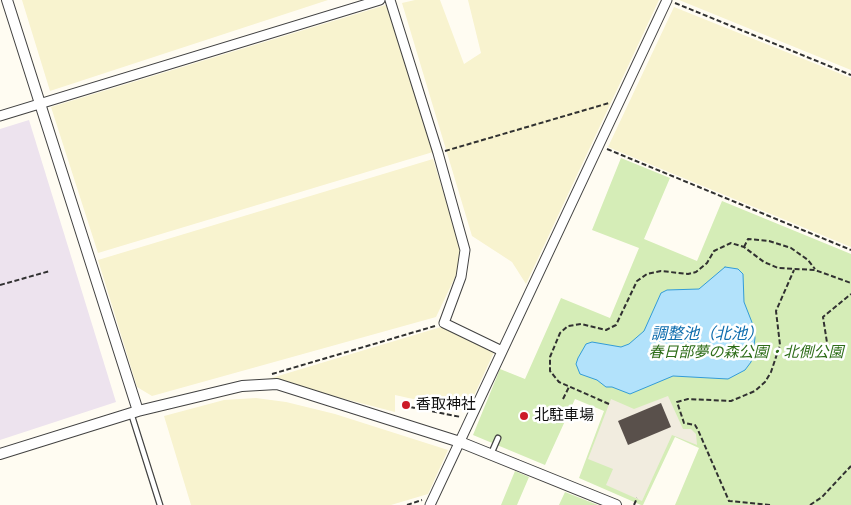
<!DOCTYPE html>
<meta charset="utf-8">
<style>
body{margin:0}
canvas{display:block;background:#fffcf2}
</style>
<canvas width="851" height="505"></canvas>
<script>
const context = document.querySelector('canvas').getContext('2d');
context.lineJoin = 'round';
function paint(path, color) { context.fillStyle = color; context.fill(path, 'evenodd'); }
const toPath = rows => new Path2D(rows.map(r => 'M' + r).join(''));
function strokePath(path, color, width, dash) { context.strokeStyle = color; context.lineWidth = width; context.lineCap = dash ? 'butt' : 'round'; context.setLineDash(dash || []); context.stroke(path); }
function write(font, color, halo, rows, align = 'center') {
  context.font = font + ' "Roboto Serif","Noto Sans JP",serif'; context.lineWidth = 5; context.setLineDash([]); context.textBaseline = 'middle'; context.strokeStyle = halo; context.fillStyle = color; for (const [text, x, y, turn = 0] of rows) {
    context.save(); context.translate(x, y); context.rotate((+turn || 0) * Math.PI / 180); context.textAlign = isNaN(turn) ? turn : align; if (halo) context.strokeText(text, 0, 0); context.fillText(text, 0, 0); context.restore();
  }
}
const industrial = toPath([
 [29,120,116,402,0,440,0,129]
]);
const farmland = toPath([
 [22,0,328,0,50,91],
 [415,0,440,0,464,64,481,53,468,0,659,0,526,284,512,262,472,236,402,3],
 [679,0,851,0,851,70],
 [389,4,433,152,98,253,51,107],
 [674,7,851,78,851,247,608,147],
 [433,159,461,249,457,273,436,317,152,396,137,387,98,260],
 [441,327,494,352,467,411,395,395,395,412,268,379],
 [256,398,286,402,335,414,448,450,428,494,391,505,191,505,164,416,224,400]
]);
const green = toPath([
 [621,158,670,178,644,239,697,261,722,201,851,254,851,505,675,505,699,448,675,437,643,505,641,505,579,478,604,411,575,399,545,465,473,435,500,369,525,379,561,298,610,318,639,248,592,230],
 [515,471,529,477,517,505,501,505],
 [565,492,598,505,559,505]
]);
const plaza = toPath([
 [668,396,683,429,691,429,696,434,697,445,672,435,642,501,606,485,613,469,588,459,611,399,634,409]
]);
const water = toPath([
 [725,267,738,269,743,274,744,302,753,325,755,338,753,353,751,362,745,370,728,379,673,376,630,394,612,387,606,387,597,380,580,374,576,364,578,358,586,344,592,342,621,347,629,344,644,331,661,293,667,290,699,289,725,267]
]);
const building = toPath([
 [661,403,671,427,628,445,618,421]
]);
const path = toPath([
 [675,3,851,75],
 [607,149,851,250],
 [445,151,609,103],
 [744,247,748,239,769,241,791,248,808,260,815,269],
 [0,285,50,271],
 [828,349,823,317,851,294],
 [272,374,435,326],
 [563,399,569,387],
 [609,404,559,382,550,371,550,357,560,333,568,326,581,324,606,330,616,325,637,281,647,274,661,271,688,274,696,272,707,263,714,251,731,243,744,247,764,262,778,268,815,270,851,283],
 [410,407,461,417],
 [407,505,422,500],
 [634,505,637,498],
 [770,505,729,501,698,430,695,425,684,423,677,402,688,399,731,401,755,391,765,382,771,372,780,345,776,311,794,270],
 [810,505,822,497,851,466]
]);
const service = toPath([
 [131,413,160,505],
 [491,454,498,438]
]);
const minor = toPath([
 [390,0,438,153,465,250,461,277,444,323,502,351],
 [0,116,380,0],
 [430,505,667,0]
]);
const tertiary = toPath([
 [7,0,138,411],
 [0,454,138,411,242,386,277,384,460,442,616,505]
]);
const markers = [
 [406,405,5,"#cc1b29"],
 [524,416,5,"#cc1b29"]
];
const parkNames = [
 ["春日部夢の森公園・北側公園",746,353]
];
const poiNames = [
 ["香取神社",416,405],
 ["北駐車場",534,416]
];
const waterNames = [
 ["調整池（北池）",707,334]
];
paint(industrial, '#ede3ee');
paint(farmland, '#f8f3cf');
paint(green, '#d5edb7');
paint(plaza, '#f1ecdf');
paint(water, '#b2e2fb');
strokePath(water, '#339cd8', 1);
paint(building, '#59504b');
strokePath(service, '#424242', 7);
strokePath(minor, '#424242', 11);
strokePath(tertiary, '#424242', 12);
strokePath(path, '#313131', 2, [5, 2.5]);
strokePath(service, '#fff', 4.5);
strokePath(minor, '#fff', 9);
strokePath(tertiary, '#fff', 10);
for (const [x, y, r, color] of markers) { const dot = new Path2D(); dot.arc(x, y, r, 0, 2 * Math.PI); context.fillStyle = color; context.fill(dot); strokePath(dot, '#fff', 2); }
write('italic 15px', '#2e6d19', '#fff', parkNames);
write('15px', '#0f0f0f', '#fff', poiNames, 'left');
write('italic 16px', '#0d6cad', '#fff', waterNames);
</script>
